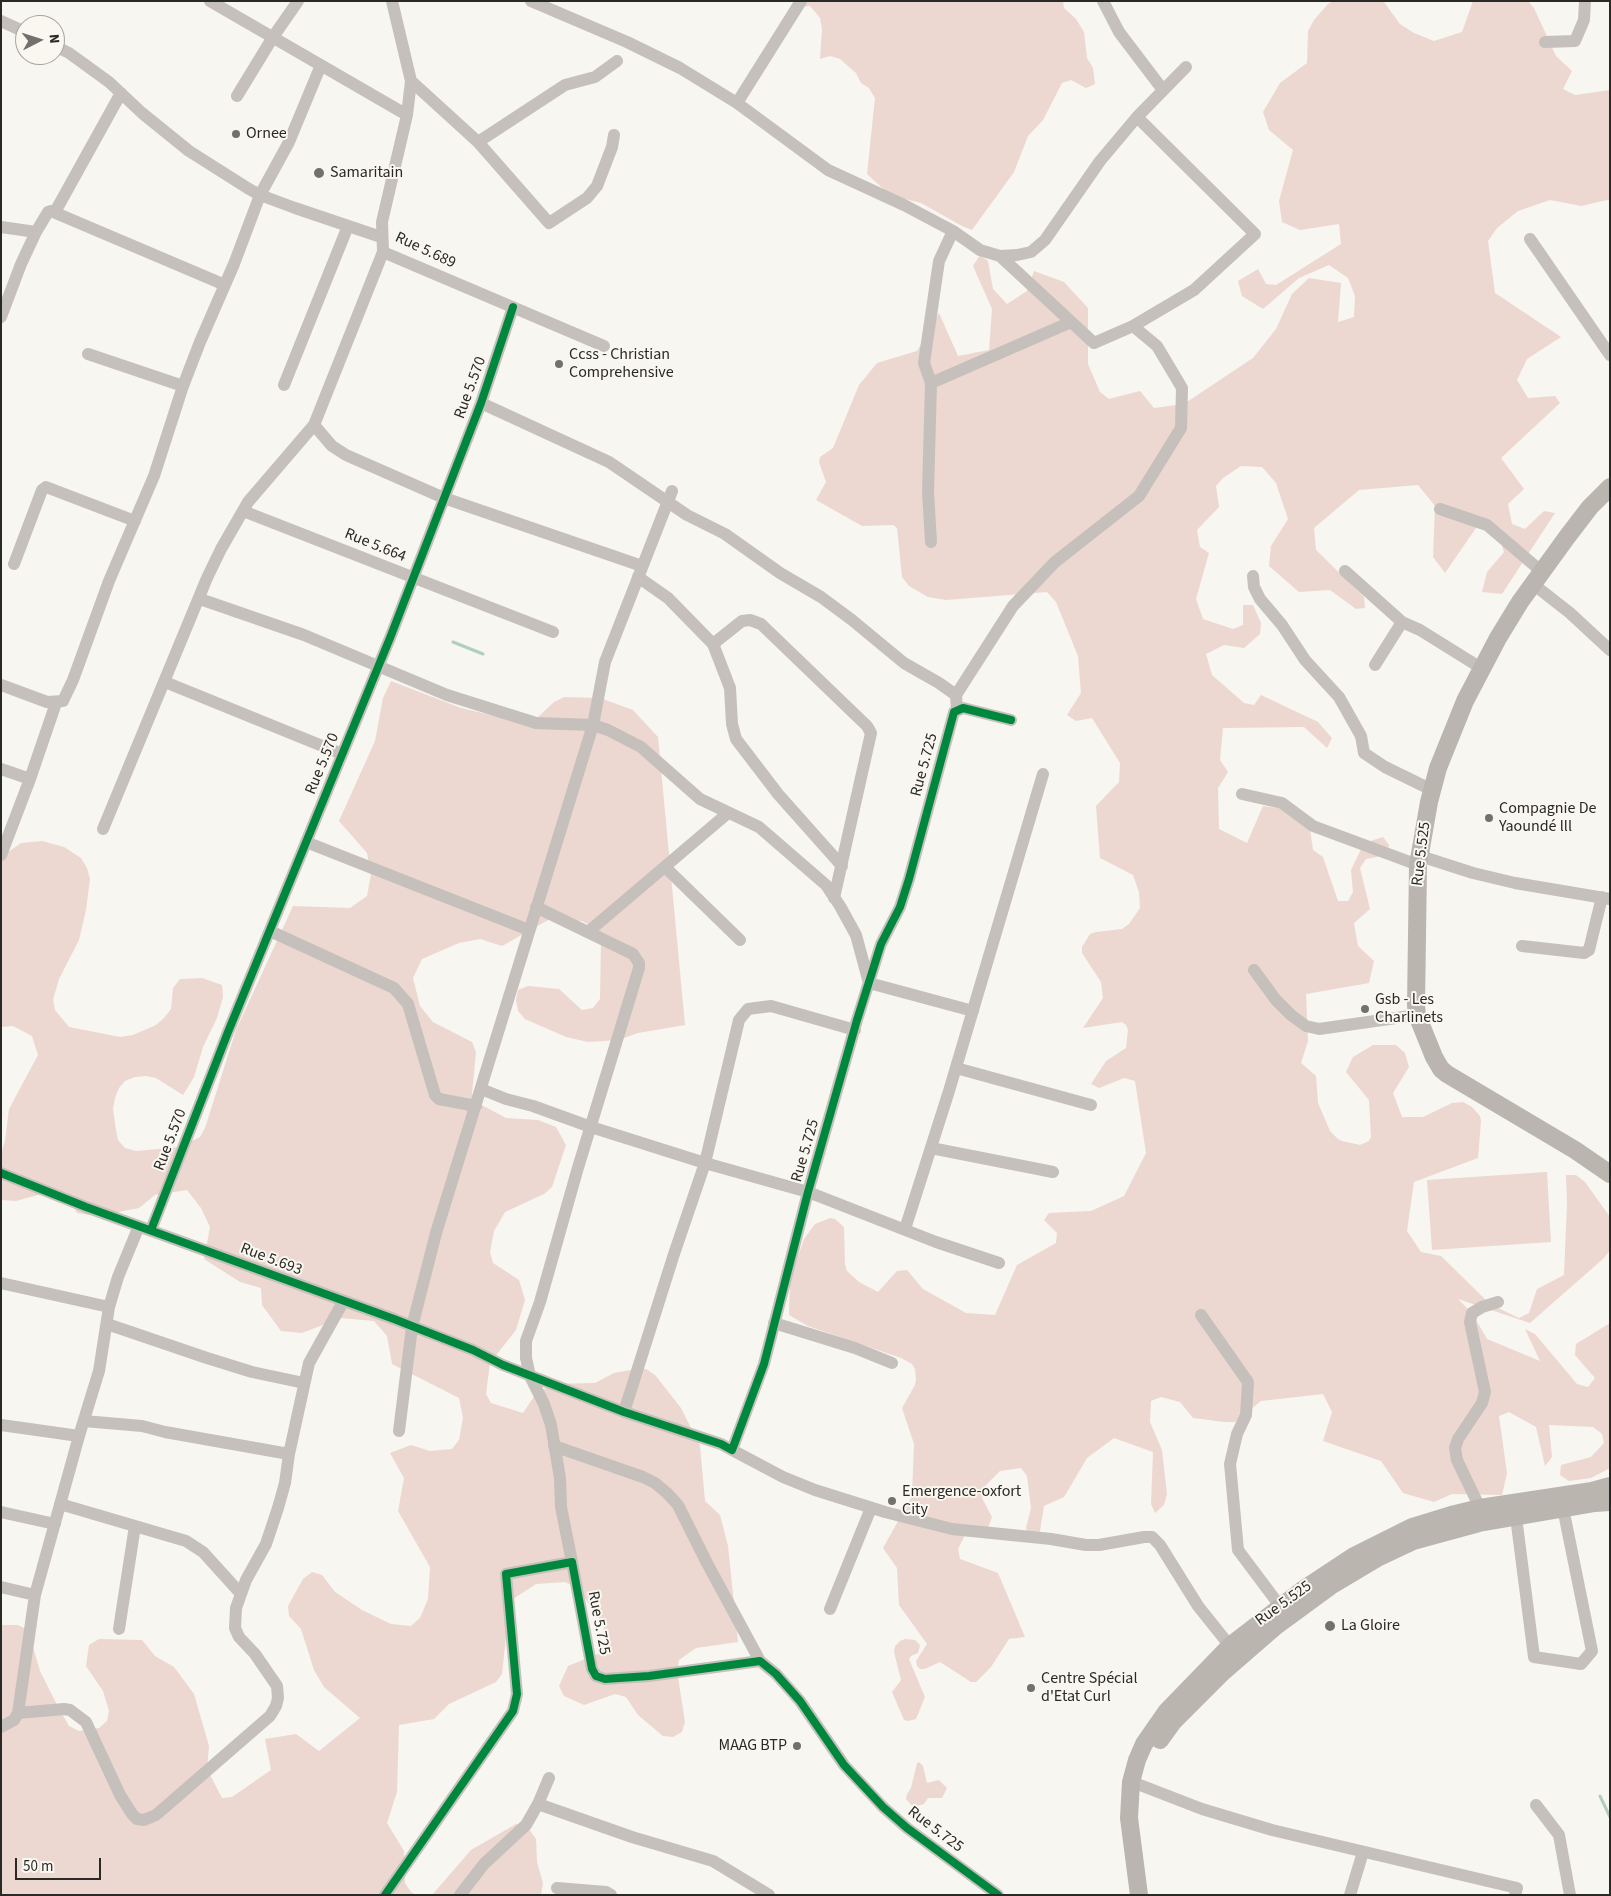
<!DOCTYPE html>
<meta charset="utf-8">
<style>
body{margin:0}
#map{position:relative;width:1611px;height:1896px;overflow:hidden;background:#f7f6f1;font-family:"Source Sans 3",sans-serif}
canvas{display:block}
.frame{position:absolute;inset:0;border:2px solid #292926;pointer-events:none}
.north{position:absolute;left:15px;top:15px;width:50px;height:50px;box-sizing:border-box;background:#f9f7ef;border:1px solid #a6a59f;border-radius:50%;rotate:85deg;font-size:14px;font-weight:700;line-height:20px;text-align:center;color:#292926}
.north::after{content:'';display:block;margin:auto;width:18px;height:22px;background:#71716d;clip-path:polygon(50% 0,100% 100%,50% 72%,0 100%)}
.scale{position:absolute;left:15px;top:1858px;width:86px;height:22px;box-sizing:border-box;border:2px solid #292926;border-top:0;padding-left:6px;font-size:15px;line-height:18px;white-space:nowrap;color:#292926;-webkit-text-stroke:4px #f9f7ef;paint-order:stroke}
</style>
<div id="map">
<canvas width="1611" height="1896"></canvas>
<div class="frame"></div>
<div class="north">N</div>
<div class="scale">50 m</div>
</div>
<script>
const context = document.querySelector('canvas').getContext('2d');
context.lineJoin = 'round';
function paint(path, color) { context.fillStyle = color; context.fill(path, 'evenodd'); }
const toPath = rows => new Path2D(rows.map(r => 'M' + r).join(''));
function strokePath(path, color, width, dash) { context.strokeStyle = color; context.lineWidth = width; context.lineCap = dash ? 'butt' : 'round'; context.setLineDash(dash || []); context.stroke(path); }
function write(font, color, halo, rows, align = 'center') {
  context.font = font + ' "Source Sans 3",sans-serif'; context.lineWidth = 4; context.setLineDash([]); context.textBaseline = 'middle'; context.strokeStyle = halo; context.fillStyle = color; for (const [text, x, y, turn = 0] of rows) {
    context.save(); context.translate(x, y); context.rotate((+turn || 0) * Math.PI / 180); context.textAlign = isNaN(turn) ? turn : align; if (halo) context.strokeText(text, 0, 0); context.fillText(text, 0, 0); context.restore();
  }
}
const green = toPath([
 [796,1,1063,1,1064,8,1076,19,1084,32,1087,58,1093,68,1095,84,1086,88,1071,80,1062,83,1043,120,1028,136,1014,172,972,230,962,226,921,203,890,195,867,174,875,98,869,88,861,83,856,73,840,59,830,56,820,59,822,29,820,18,810,6,800,7],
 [1333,1,1384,2,1400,24,1414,33,1434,41,1462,32,1473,1,1528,1,1534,8,1556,56,1572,71,1563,89,1575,95,1610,90,1610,201,1607,200,1581,206,1550,200,1518,211,1497,228,1488,241,1495,293,1561,337,1527,359,1517,380,1528,398,1555,396,1560,403,1501,458,1524,489,1508,504,1512,524,1525,529,1544,511,1555,513,1502,594,1482,592,1487,572,1504,552,1496,527,1478,525,1445,573,1433,557,1435,506,1418,485,1359,490,1314,528,1316,550,1364,597,1365,608,1356,609,1330,590,1299,592,1269,566,1271,546,1288,519,1276,483,1262,467,1241,466,1223,478,1216,486,1219,507,1197,530,1200,547,1209,553,1196,599,1203,619,1233,629,1243,625,1243,605,1253,605,1261,623,1260,634,1244,648,1224,645,1206,654,1212,675,1244,703,1254,705,1261,695,1318,722,1332,738,1327,748,1304,727,1223,728,1220,760,1228,772,1218,788,1219,829,1247,843,1263,806,1284,809,1310,829,1313,850,1323,857,1338,901,1348,901,1353,892,1351,870,1364,843,1383,837,1389,845,1387,855,1366,859,1360,868,1370,909,1354,923,1358,946,1374,961,1369,983,1306,994,1308,1041,1301,1063,1316,1076,1318,1103,1330,1131,1338,1139,1342,1141,1360,1145,1369,1141,1371,1137,1369,1100,1346,1072,1353,1057,1373,1045,1396,1045,1405,1053,1409,1067,1393,1093,1402,1117,1423,1117,1452,1103,1463,1102,1472,1107,1480,1116,1481,1121,1478,1158,1414,1182,1407,1231,1421,1252,1441,1256,1490,1304,1519,1318,1529,1313,1537,1289,1564,1275,1567,1203,1566,1175,1576,1175,1585,1182,1610,1217,1610,1250,1604,1258,1530,1323,1458,1299,1472,1313,1487,1339,1540,1361,1525,1329,1535,1334,1577,1384,1588,1387,1595,1378,1575,1355,1576,1344,1610,1323,1610,1468,1591,1478,1569,1481,1560,1475,1561,1465,1591,1457,1604,1443,1602,1434,1593,1427,1549,1425,1552,1457,1545,1466,1536,1427,1509,1412,1499,1416,1507,1473,1502,1495,1452,1494,1434,1502,1403,1493,1381,1461,1323,1441,1332,1412,1323,1394,1261,1401,1235,1422,1224,1422,1193,1418,1180,1402,1161,1397,1151,1401,1150,1422,1162,1450,1167,1494,1164,1505,1155,1513,1151,1504,1153,1452,1114,1438,1087,1458,1064,1497,1044,1506,1039,1537,1029,1536,1026,1528,1031,1508,1027,1476,1021,1468,1000,1471,984,1487,982,1498,992,1517,988,1528,967,1531,958,1549,960,1559,998,1573,1025,1637,1009,1639,991,1667,976,1682,971,1682,940,1662,925,1669,920,1669,917,1666,916,1661,927,1644,899,1605,897,1568,883,1548,912,1496,914,1444,902,1408,915,1385,916,1379,915,1369,912,1364,901,1358,808,1326,789,1315,790,1279,804,1239,815,1224,830,1218,835,1219,844,1227,845,1265,847,1271,859,1282,878,1292,897,1271,907,1270,923,1289,966,1313,995,1315,1017,1265,1056,1243,1057,1233,1044,1220,1049,1213,1091,1211,1124,1196,1146,1153,1135,1081,1124,1078,1099,1088,1091,1084,1106,1061,1126,1048,1128,1030,1126,1025,1122,1022,1083,1028,1103,998,1101,982,1082,953,1082,947,1090,934,1096,932,1122,929,1129,924,1140,908,1139,892,1133,875,1100,858,1096,806,1119,782,1120,763,1092,718,1076,721,1067,715,1081,693,1078,656,1056,602,1047,592,946,600,928,597,909,586,902,577,897,528,893,525,862,526,816,500,826,482,819,462,820,457,833,448,859,385,877,363,917,351,939,313,958,356,989,350,992,309,973,266,980,255,988,261,993,289,1007,304,1027,291,1034,271,1064,282,1088,308,1088,364,1100,392,1109,399,1140,391,1154,408,1184,404,1253,358,1276,329,1292,294,1309,278,1341,283,1338,322,1354,317,1355,296,1348,278,1329,265,1299,278,1263,309,1242,296,1238,281,1258,269,1266,284,1276,285,1341,244,1339,224,1300,230,1282,222,1279,201,1293,150,1269,130,1263,112,1280,83,1307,63,1308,31,1314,20,1328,4],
 [391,681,461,708,521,722,537,718,554,702,564,697,600,698,633,710,658,737,685,1025,638,1033,618,1040,588,1042,566,1037,525,1019,518,1011,516,1000,518,990,528,986,559,989,582,1010,593,1008,600,999,601,944,591,926,582,921,550,919,502,946,480,939,459,943,422,959,413,978,420,1006,433,1022,472,1042,476,1052,472,1094,478,1103,506,1118,538,1120,556,1127,566,1145,552,1187,544,1194,505,1212,494,1231,490,1252,493,1263,519,1280,525,1300,516,1330,490,1363,486,1394,491,1403,523,1413,535,1395,553,1384,595,1383,614,1373,636,1369,646,1369,655,1375,681,1408,700,1446,705,1501,720,1515,728,1546,738,1642,696,1648,679,1660,677,1671,685,1722,682,1732,673,1737,663,1736,638,1715,626,1697,615,1694,584,1705,564,1696,559,1686,568,1666,598,1654,606,1646,603,1625,579,1589,565,1582,536,1584,510,1601,502,1674,496,1682,449,1704,434,1719,399,1725,397,1792,387,1823,404,1851,405,1883,411,1892,416,1895,1,1895,1,1625,18,1625,28,1630,40,1671,55,1701,69,1726,79,1731,99,1728,107,1721,109,1711,103,1691,86,1666,89,1645,99,1639,142,1640,155,1656,174,1667,194,1694,209,1746,207,1769,222,1798,232,1797,271,1770,265,1739,296,1734,319,1751,360,1718,324,1687,314,1670,301,1629,289,1616,288,1606,303,1579,312,1572,322,1575,335,1592,362,1610,391,1624,411,1626,420,1618,428,1599,430,1567,398,1511,404,1478,390,1453,411,1445,430,1451,452,1449,459,1440,463,1418,459,1398,392,1364,387,1336,374,1321,341,1318,302,1333,281,1331,262,1305,261,1288,240,1282,204,1259,210,1227,201,1208,187,1190,155,1195,139,1208,97,1216,77,1213,67,1193,56,1190,16,1201,1,1200,1,1154,5,1141,9,1109,38,1055,32,1036,13,1026,1,1027,1,857,21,843,42,841,64,847,81,858,87,868,90,879,86,910,79,940,59,979,53,1000,55,1010,69,1027,120,1037,133,1035,156,1025,164,1018,171,1009,173,988,180,979,202,978,222,985,223,997,217,1018,203,1047,194,1077,183,1095,156,1078,146,1076,135,1077,125,1081,119,1088,115,1098,113,1109,116,1130,118,1140,125,1148,136,1151,180,1147,200,1137,205,1128,236,1030,293,906,350,908,367,896,371,874,367,853,339,821,375,741,383,698],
 [1547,1172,1551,1242,1432,1250,1427,1180],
 [905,1639,915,1640,920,1645,918,1653,911,1656,909,1659,925,1697,916,1719,908,1721,904,1720,892,1692,901,1680,894,1652,895,1646,900,1641],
 [919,1762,923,1766,927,1783,939,1780,947,1788,942,1798,928,1798,924,1804,917,1806,912,1806,906,1799,907,1794,911,1788,917,1763],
 [516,1824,526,1825,536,1839,537,1862,543,1883,541,1895,432,1895,471,1850]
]);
const stream = toPath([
 [453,642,483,654],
 [1600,1796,1610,1817]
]);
const street = toPath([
 [210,1,407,115],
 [392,1,411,81,407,115,382,222,383,252,604,346],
 [531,1,627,42,680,68,737,103,828,170,904,205,953,231,980,250,1000,256,1017,255,1031,252,1045,240,1100,161,1137,117,1186,67],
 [1103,1,1119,32,1163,90],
 [1,21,25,32],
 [1545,42,1575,41,1584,20,1585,1],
 [55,46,69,53,109,82,142,113,189,151,249,189,260,195,295,208,381,237],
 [411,81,478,142,549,223,587,198,597,186,612,147,614,135],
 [237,96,273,37,298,1],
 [737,103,801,1],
 [478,142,565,85,595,77,617,61],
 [55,212,121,93],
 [1,227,36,232],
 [1530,239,1610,355],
 [1000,256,1094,343,1133,326,1194,290,1255,234,1137,117],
 [1,317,21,264,36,232,48,212,51,211,225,285],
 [88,354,183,386],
 [931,383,1071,322],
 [284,385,348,226],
 [481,403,609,462,687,515,725,534,780,573,821,597,852,620,904,663,939,683,956,695,957,710],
 [314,425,332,446,346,455,444,498,642,566],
 [1440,509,1487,525,1541,571],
 [243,511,553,632],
 [931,542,928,492,931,383,924,363,939,261,953,231],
 [14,564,42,490,46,487,135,521],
 [1345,571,1402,622,1420,630,1481,668],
 [1253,576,1254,587,1260,599,1282,625,1305,660,1339,697,1361,736,1364,753,1385,767,1432,790],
 [638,577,668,598,713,644,730,688,732,724,736,739,778,794,842,866],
 [1533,584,1570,613,1610,650],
 [200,599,304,635,447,695,536,723,593,725,608,730,641,747,700,799,759,827,826,885,840,906,856,935,869,983,973,1011],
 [713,644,742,621,750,620,761,624,867,726,871,733,834,898],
 [1375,665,1402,622],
 [165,682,342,754],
 [1,685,47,702,63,701,73,680,109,581,154,476,183,386,200,342,234,264,260,195,289,142,321,65],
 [956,695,1013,606,1055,562,1139,496,1181,428,1182,388,1157,346,1133,326],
 [1,769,30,779],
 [1242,794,1282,803,1313,826,1418,865],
 [103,829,207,578,221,549,248,502,314,425,383,252],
 [306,842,529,930],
 [1,855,30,779,56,703],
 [1420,856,1473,873,1515,883,1610,899],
 [665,867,740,940],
 [536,907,633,954,639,963,639,968,577,1171,540,1302,526,1341,526,1358,530,1376,544,1404,551,1425,560,1478,561,1507,572,1562],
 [270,931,394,988,408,1004,435,1095,439,1099,476,1106],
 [588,932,728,813],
 [1522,946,1584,953,1589,950,1602,897],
 [1254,970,1276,1000,1291,1015,1306,1026,1319,1029,1417,1015],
 [956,1068,1091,1105],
 [481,1089,506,1099,533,1106,591,1127,705,1163,808,1192,936,1242,999,1263],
 [931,1148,1053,1172],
 [1,1173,86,1207,394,1319,473,1350,503,1365,624,1412,721,1444,732,1450,764,1364,808,1192,857,1020,881,944,900,907,909,879,954,712,963,708,1011,720],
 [905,1229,949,1091,1043,774],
 [151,1230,228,1032,390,638,481,403,513,307],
 [1,1283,109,1307],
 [1201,1315,1248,1382,1246,1415,1237,1434,1230,1464,1238,1550,1280,1606],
 [774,1323,855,1348,892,1363],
 [107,1324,207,1358,252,1372,304,1383],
 [624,1412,674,1254,705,1163,739,1020,748,1009,771,1006,855,1030],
 [84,1421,142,1426,165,1432,289,1454],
 [1,1425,79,1436,99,1371,109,1307,118,1277,139,1226],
 [399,1431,412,1327,436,1233,593,725,605,662,672,491],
 [554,1446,643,1477,655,1483,667,1493,678,1505,707,1563,760,1661],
 [732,1450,783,1477,815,1490,885,1512,952,1529,1051,1539,1086,1545,1099,1545,1144,1537,1152,1537,1160,1545,1198,1606,1230,1646],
 [60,1504,186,1541,203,1552,241,1594],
 [1480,1508,1457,1460,1455,1448,1458,1439,1482,1403,1485,1392,1470,1322,1472,1313,1482,1307,1498,1302],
 [1,1512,55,1524],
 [1516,1517,1534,1657,1581,1664,1592,1651,1563,1508],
 [1,1587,35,1595],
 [830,1609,871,1508],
 [119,1629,135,1526],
 [18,1713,64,1709,70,1710,86,1722,120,1795,132,1814,137,1819,144,1820,156,1815,270,1716,276,1706,278,1698,277,1686,255,1654,239,1637,235,1628,236,1608,246,1580,266,1544,278,1508,285,1483,289,1454,309,1363,343,1302],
 [1,1727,14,1720,18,1713,35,1595,79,1436],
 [1140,1785,1202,1809,1272,1830,1517,1888,1515,1895],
 [538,1804,632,1837,713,1861,769,1895],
 [1536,1805,1559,1835,1570,1895],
 [557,1888,606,1892,611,1895],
 [385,1895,513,1711,517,1694,506,1574,572,1562,592,1669,596,1676,605,1679,649,1676,760,1661,776,1674,800,1701,844,1765,883,1807,907,1828,998,1895],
 [460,1895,484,1864,526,1825,538,1804,549,1778],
 [1350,1895,1363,1852]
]);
const secondary = toPath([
 [1610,487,1590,507,1567,537,1520,602,1498,638,1465,701,1438,768,1429,802,1418,865,1416,1005,1417,1015,1434,1057,1441,1069,1447,1074,1575,1150,1610,1174],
 [1160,1740,1173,1722,1223,1672,1276,1626,1332,1585,1379,1557,1413,1541,1479,1523,1595,1503,1610,1502],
 [1139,1895,1129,1818,1131,1782,1137,1760,1144,1744,1167,1711,1230,1646,1304,1589,1354,1556,1412,1527,1451,1515,1480,1508,1592,1491,1610,1486]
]);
const cycleway = toPath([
 [1,1173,86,1207,394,1319,473,1350,503,1365,624,1412,721,1444,732,1450,764,1364,808,1192,857,1020,881,944,900,907,909,879,954,712,963,708,1011,720],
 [151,1230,228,1032,390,638,481,403,513,307],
 [385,1895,513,1711,517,1694,506,1574,572,1562,592,1669,596,1676,605,1679,649,1676,760,1661,776,1674,800,1701,844,1765,883,1807,907,1828,998,1895]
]);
const markers = [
 [236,134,5,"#71716d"],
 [319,173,6,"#71716d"],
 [559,364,5,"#71716d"],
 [1489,818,5,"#71716d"],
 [1365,1009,5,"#71716d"],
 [892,1501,5,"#71716d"],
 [1330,1626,6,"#71716d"],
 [1031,1688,5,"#71716d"],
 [797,1746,5,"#71716d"]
];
const poiNames = [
 ["Ornee",246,134],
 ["Samaritain",330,173],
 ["Ccss - Christian",569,355],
 ["Comprehensive",569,373],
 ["Compagnie De",1499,809],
 ["Yaoundé lll",1499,827],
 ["Gsb - Les",1375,1000],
 ["Charlinets",1375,1018],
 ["Emergence-oxfort",902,1492],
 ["City",902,1510],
 ["La Gloire",1341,1626],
 ["Centre Spécial",1041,1679],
 ["d'Etat Curl",1041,1697],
 ["MAAG BTP",787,1746,"right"]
];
const streetNames = [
 ["Rue 5.689",425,251,25],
 ["Rue 5.570",471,388,-70],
 ["Rue 5.664",375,546,22],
 ["Rue 5.570",323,764,-68],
 ["Rue 5.725",925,765,-75],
 ["Rue 5.525",1422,854,-83],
 ["Rue 5.570",171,1140,-69],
 ["Rue 5.725",806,1151,-74],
 ["Rue 5.693",271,1260,21],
 ["Rue 5.525",1284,1604,-36],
 ["Rue 5.725",598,1623,79],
 ["Rue 5.725",935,1830,37]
];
paint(green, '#edd7d1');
strokePath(stream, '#b0cfbe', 3);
strokePath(street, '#c5c0bb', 12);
strokePath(secondary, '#bbb5af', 18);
strokePath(cycleway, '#00873e', 8);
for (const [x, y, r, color] of markers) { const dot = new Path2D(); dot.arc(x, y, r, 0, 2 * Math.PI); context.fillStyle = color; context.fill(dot); strokePath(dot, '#f9f7ef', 2); }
write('16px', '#292926', '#f9f7ef', poiNames, 'left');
write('16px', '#292926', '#f9f7ef', streetNames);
</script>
